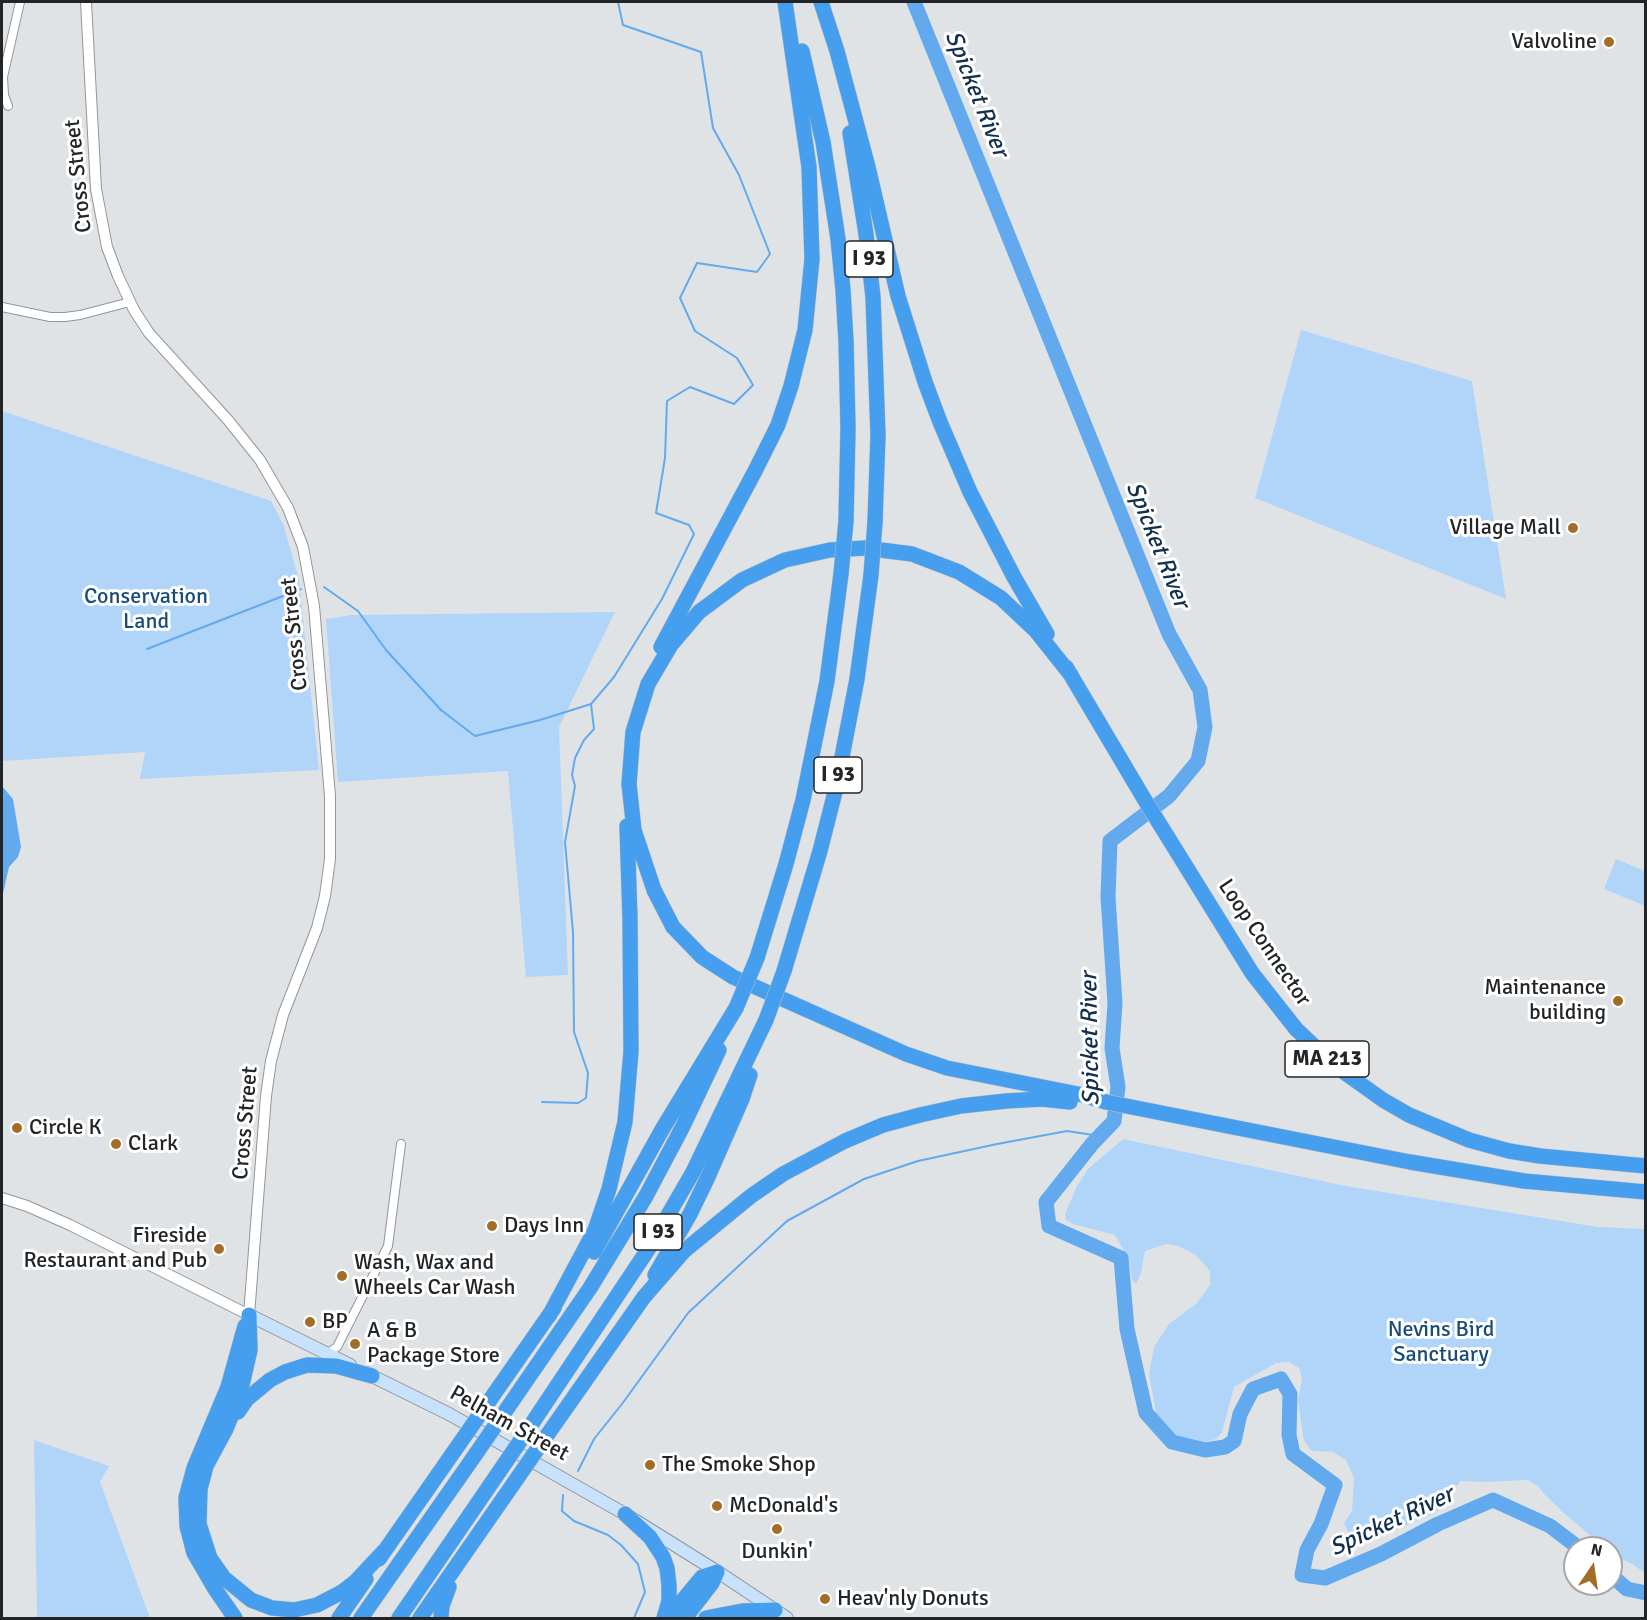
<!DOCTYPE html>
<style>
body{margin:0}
#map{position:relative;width:1647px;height:1620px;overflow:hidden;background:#dfe3e6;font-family:Signika,sans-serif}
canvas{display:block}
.frame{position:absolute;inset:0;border:3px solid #232425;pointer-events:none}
.north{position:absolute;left:1563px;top:1536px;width:60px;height:60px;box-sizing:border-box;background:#fff;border:2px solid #a7a7a8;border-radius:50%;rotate:13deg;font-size:16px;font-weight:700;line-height:24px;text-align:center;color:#232425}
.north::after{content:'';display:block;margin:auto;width:21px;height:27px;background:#a36c27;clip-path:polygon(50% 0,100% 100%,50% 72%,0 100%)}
</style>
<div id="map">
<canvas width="1647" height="1620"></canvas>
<div class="frame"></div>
<div class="north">N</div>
</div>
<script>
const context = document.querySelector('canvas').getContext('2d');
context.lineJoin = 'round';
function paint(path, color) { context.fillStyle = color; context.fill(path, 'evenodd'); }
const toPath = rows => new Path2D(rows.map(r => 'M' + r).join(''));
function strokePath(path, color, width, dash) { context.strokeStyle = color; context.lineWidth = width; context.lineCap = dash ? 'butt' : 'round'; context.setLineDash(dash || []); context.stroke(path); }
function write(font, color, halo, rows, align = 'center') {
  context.font = font + ' Signika,sans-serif'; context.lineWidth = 6; context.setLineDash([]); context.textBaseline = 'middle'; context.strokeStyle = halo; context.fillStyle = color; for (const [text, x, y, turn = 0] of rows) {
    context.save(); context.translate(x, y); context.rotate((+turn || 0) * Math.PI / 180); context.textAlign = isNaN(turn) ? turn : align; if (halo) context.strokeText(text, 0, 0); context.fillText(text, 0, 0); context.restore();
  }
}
const green = toPath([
 [1301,330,1472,381,1506,599,1255,498],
 [2,411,271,501,284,526,299,580,319,770,140,779,145,752,2,761],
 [615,612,559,727,568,975,526,977,508,771,338,782,326,619,351,615],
 [1616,859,1645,871,1645,906,1604,889],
 [1123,1139,1346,1186,1598,1227,1645,1229,1645,1573,1632,1564,1613,1555,1611,1553,1611,1548,1605,1548,1564,1513,1545,1495,1538,1486,1528,1480,1486,1482,1460,1481,1449,1499,1435,1513,1359,1546,1348,1532,1344,1523,1352,1511,1354,1478,1346,1460,1333,1452,1312,1451,1304,1441,1298,1401,1302,1378,1299,1368,1289,1362,1276,1363,1234,1387,1222,1432,1216,1439,1201,1443,1182,1440,1168,1431,1157,1418,1149,1374,1154,1347,1169,1324,1197,1303,1210,1285,1210,1271,1196,1255,1178,1246,1166,1244,1145,1251,1141,1273,1136,1284,1132,1280,1129,1260,1115,1235,1073,1224,1066,1220,1065,1214,1077,1186,1088,1169],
 [34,1440,109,1466,100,1482,150,1618,37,1618]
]);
const water = toPath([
 [2,786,13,799,21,847,18,857,9,867,2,898]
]);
const stream = toPath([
 [324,587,358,611,386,650,441,710,475,736,540,720,591,704,614,677,662,599,694,534,689,525,656,513,665,458,667,401,690,387,734,404,753,385,737,358,695,331,680,298,697,263,757,272,770,254,739,175,713,128,701,52,623,25,618,2],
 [147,649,301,589],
 [542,1102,578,1103,586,1098,588,1073,574,1032,573,932,565,842,575,786,572,775,575,758,584,740,594,729,591,704],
 [578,1471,594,1439,622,1404,688,1313,787,1221,864,1179,918,1161,997,1144,1067,1131,1100,1136],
 [563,1495,562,1511,574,1521,608,1535,621,1545,638,1564,645,1592,634,1618]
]);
const river = toPath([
 [914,2,1169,634,1200,690,1205,727,1198,761,1169,796,1110,841,1108,897,1115,1003,1112,1048,1118,1087,1114,1121,1092,1144,1046,1202,1049,1226,1121,1258,1127,1329,1146,1413,1172,1442,1205,1450,1225,1447,1234,1441,1240,1414,1253,1389,1281,1379,1290,1394,1289,1435,1293,1454,1335,1485,1321,1524,1307,1550,1302,1575,1325,1578,1381,1554,1438,1524,1493,1500,1550,1526,1579,1548],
 [1611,1575,1627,1589,1646,1593]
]);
const minor = toPath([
 [8,106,4,95,3,77,20,2],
 [2,307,50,317,65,317,80,315,130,302],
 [327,1354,337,1347,388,1246,401,1144]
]);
const tertiary = toPath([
 [2,1198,27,1206,70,1225,249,1315,266,1096,271,1061,283,1015,317,928,325,896,330,859,330,796,314,606,303,547,288,508,260,460,228,420,149,333,134,310,118,276,107,247,96,189,86,2]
]);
const secondary = toPath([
 [249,1315,350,1365],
 [366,1373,449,1414,625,1514,721,1574,787,1618]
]);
const motorway = toPath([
 [821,2,837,51,868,167,898,296,925,382,940,422,970,492,1014,577,1047,634],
 [802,51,823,142,838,239,843,290,846,341,848,428,846,521],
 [850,133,866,234,873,297,878,435,875,522],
 [661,647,755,471,778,425,791,386,805,330,812,259,809,167,785,2],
 [1066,667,1146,802,1252,973,1296,1029,1334,1065,1383,1100,1409,1115,1469,1140,1509,1151,1540,1156,1646,1166],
 [1071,675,1036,631,1001,598,959,572,912,554,865,548,830,550,785,560,742,580,699,612,671,645,648,684,633,732,629,784,634,830,654,890,673,927,702,957,733,977,906,1054,947,1068,1083,1095,1106,1102,1410,1162,1524,1181,1646,1192],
 [757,958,786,864,803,800,827,681,841,574],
 [784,971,820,851,836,788,857,679,871,575],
 [594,1252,663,1128,736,1008],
 [655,1275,690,1214,707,1179,742,1099,750,1075],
 [249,1315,250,1350,240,1394,226,1429,206,1466,200,1489,199,1524,210,1558,224,1578,251,1600,272,1608,294,1610,317,1605,342,1592,355,1582,384,1551],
 [549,1316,595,1230,609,1189,625,1122,631,1051,630,919,627,826],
 [485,1407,554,1308],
 [238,1412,247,1399,270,1380,285,1372,307,1365,336,1366,372,1376],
 [502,1416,590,1288,646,1196,683,1126,719,1050],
 [527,1431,649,1248,693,1172,766,1020],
 [543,1441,644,1297,684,1251,751,1196,783,1174,845,1141,883,1125,920,1115,961,1106,1006,1101,1042,1099,1070,1102],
 [625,1514,650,1537,663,1557,667,1568,669,1585,669,1601,664,1618],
 [379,1559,455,1450],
 [235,1618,215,1589,194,1553,187,1526,186,1498,194,1468,228,1387,245,1326],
 [339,1618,366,1579],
 [361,1618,473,1458],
 [399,1618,499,1472],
 [420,1618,516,1480],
 [441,1618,442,1606,449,1587],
 [668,1618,702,1577,717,1572],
 [685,1618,712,1583,717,1572],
 [706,1618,742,1611,775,1610]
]);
const motorwayBridge = toPath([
 [841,574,846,521],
 [871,575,875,522],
 [736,1008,757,958],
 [766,1020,784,971],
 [455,1450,485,1407],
 [473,1458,502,1416],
 [499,1472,527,1431],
 [516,1480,543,1441]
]);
const markers = [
 [1609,42,6,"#a36c27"],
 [1573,528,6,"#a36c27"],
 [1618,1001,6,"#a36c27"],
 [17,1128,6,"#a36c27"],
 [116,1144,6,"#a36c27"],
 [492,1226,6,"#a36c27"],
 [219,1249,6,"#a36c27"],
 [342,1276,6,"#a36c27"],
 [310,1322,6,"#a36c27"],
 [355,1344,6,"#a36c27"],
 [650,1465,6,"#a36c27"],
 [717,1506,6,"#a36c27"],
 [777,1529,6,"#a36c27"],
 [825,1599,6,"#a36c27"]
];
const shields = [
 [869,259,48],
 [838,775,48],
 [1327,1059,84],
 [658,1232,48]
];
const shieldNames = [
 ["I 93",869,259],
 ["I 93",838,775],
 ["MA 213",1327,1059],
 ["I 93",658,1232]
];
const poiNames = [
 ["Valvoline",1597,42,"right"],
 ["Village Mall",1561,528,"right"],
 ["Maintenance",1606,988,"right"],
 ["building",1606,1013,"right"],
 ["Circle K",29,1128],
 ["Clark",128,1144],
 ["Days Inn",504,1226],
 ["Fireside",207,1236,"right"],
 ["Restaurant and Pub",207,1261,"right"],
 ["Wash, Wax and",354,1263],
 ["Wheels Car Wash",354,1288],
 ["BP",322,1322],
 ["A & B",367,1331],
 ["Package Store",367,1356],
 ["The Smoke Shop",662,1465],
 ["McDonald's",729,1506],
 ["Dunkin'",777,1552,"center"],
 ["Heav'nly Donuts",837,1599]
];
const streetNames = [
 ["Cross Street",79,176,-96],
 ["Cross Street",295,634,-96],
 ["Loop Connector",1264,943,56],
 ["Cross Street",246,1123,-85],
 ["Pelham Street",509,1424,29]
];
const parkNames = [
 ["Conservation",146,597],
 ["Land",146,622],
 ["Nevins Bird",1441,1330],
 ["Sanctuary",1441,1355]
];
const waterNames = [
 ["Spicket River",976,94,68],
 ["Spicket River",1157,545,68],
 ["Spicket River",1091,1039,-91],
 ["Spicket River",1392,1522,-25]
];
paint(green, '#b1d5f8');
paint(water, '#62aaed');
strokePath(stream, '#62aaed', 2);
strokePath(river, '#62aaed', 15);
strokePath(minor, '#929599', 10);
strokePath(tertiary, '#929599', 12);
strokePath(secondary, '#929599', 14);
strokePath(motorway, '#bdbdbe', 16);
strokePath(minor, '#fff', 8);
strokePath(tertiary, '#fff', 10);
strokePath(secondary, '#c7e2fa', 12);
strokePath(motorway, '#459fee', 15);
strokePath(motorwayBridge, '#bdbdbe', 16, []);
strokePath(motorwayBridge, '#459fee', 15);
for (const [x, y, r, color] of markers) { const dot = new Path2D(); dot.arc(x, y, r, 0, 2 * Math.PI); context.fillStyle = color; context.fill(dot); strokePath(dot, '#fff', 2); }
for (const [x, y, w] of shields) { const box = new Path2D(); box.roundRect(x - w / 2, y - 18, w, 36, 4.5); context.fillStyle = '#fff'; context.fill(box); strokePath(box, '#232425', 1.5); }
write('bold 21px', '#232425', null, shieldNames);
write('22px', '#232425', '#fff', poiNames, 'left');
write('22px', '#232425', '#fff', streetNames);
write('22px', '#194c78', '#fff', parkNames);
write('italic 24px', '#12304b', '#fff', waterNames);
</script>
